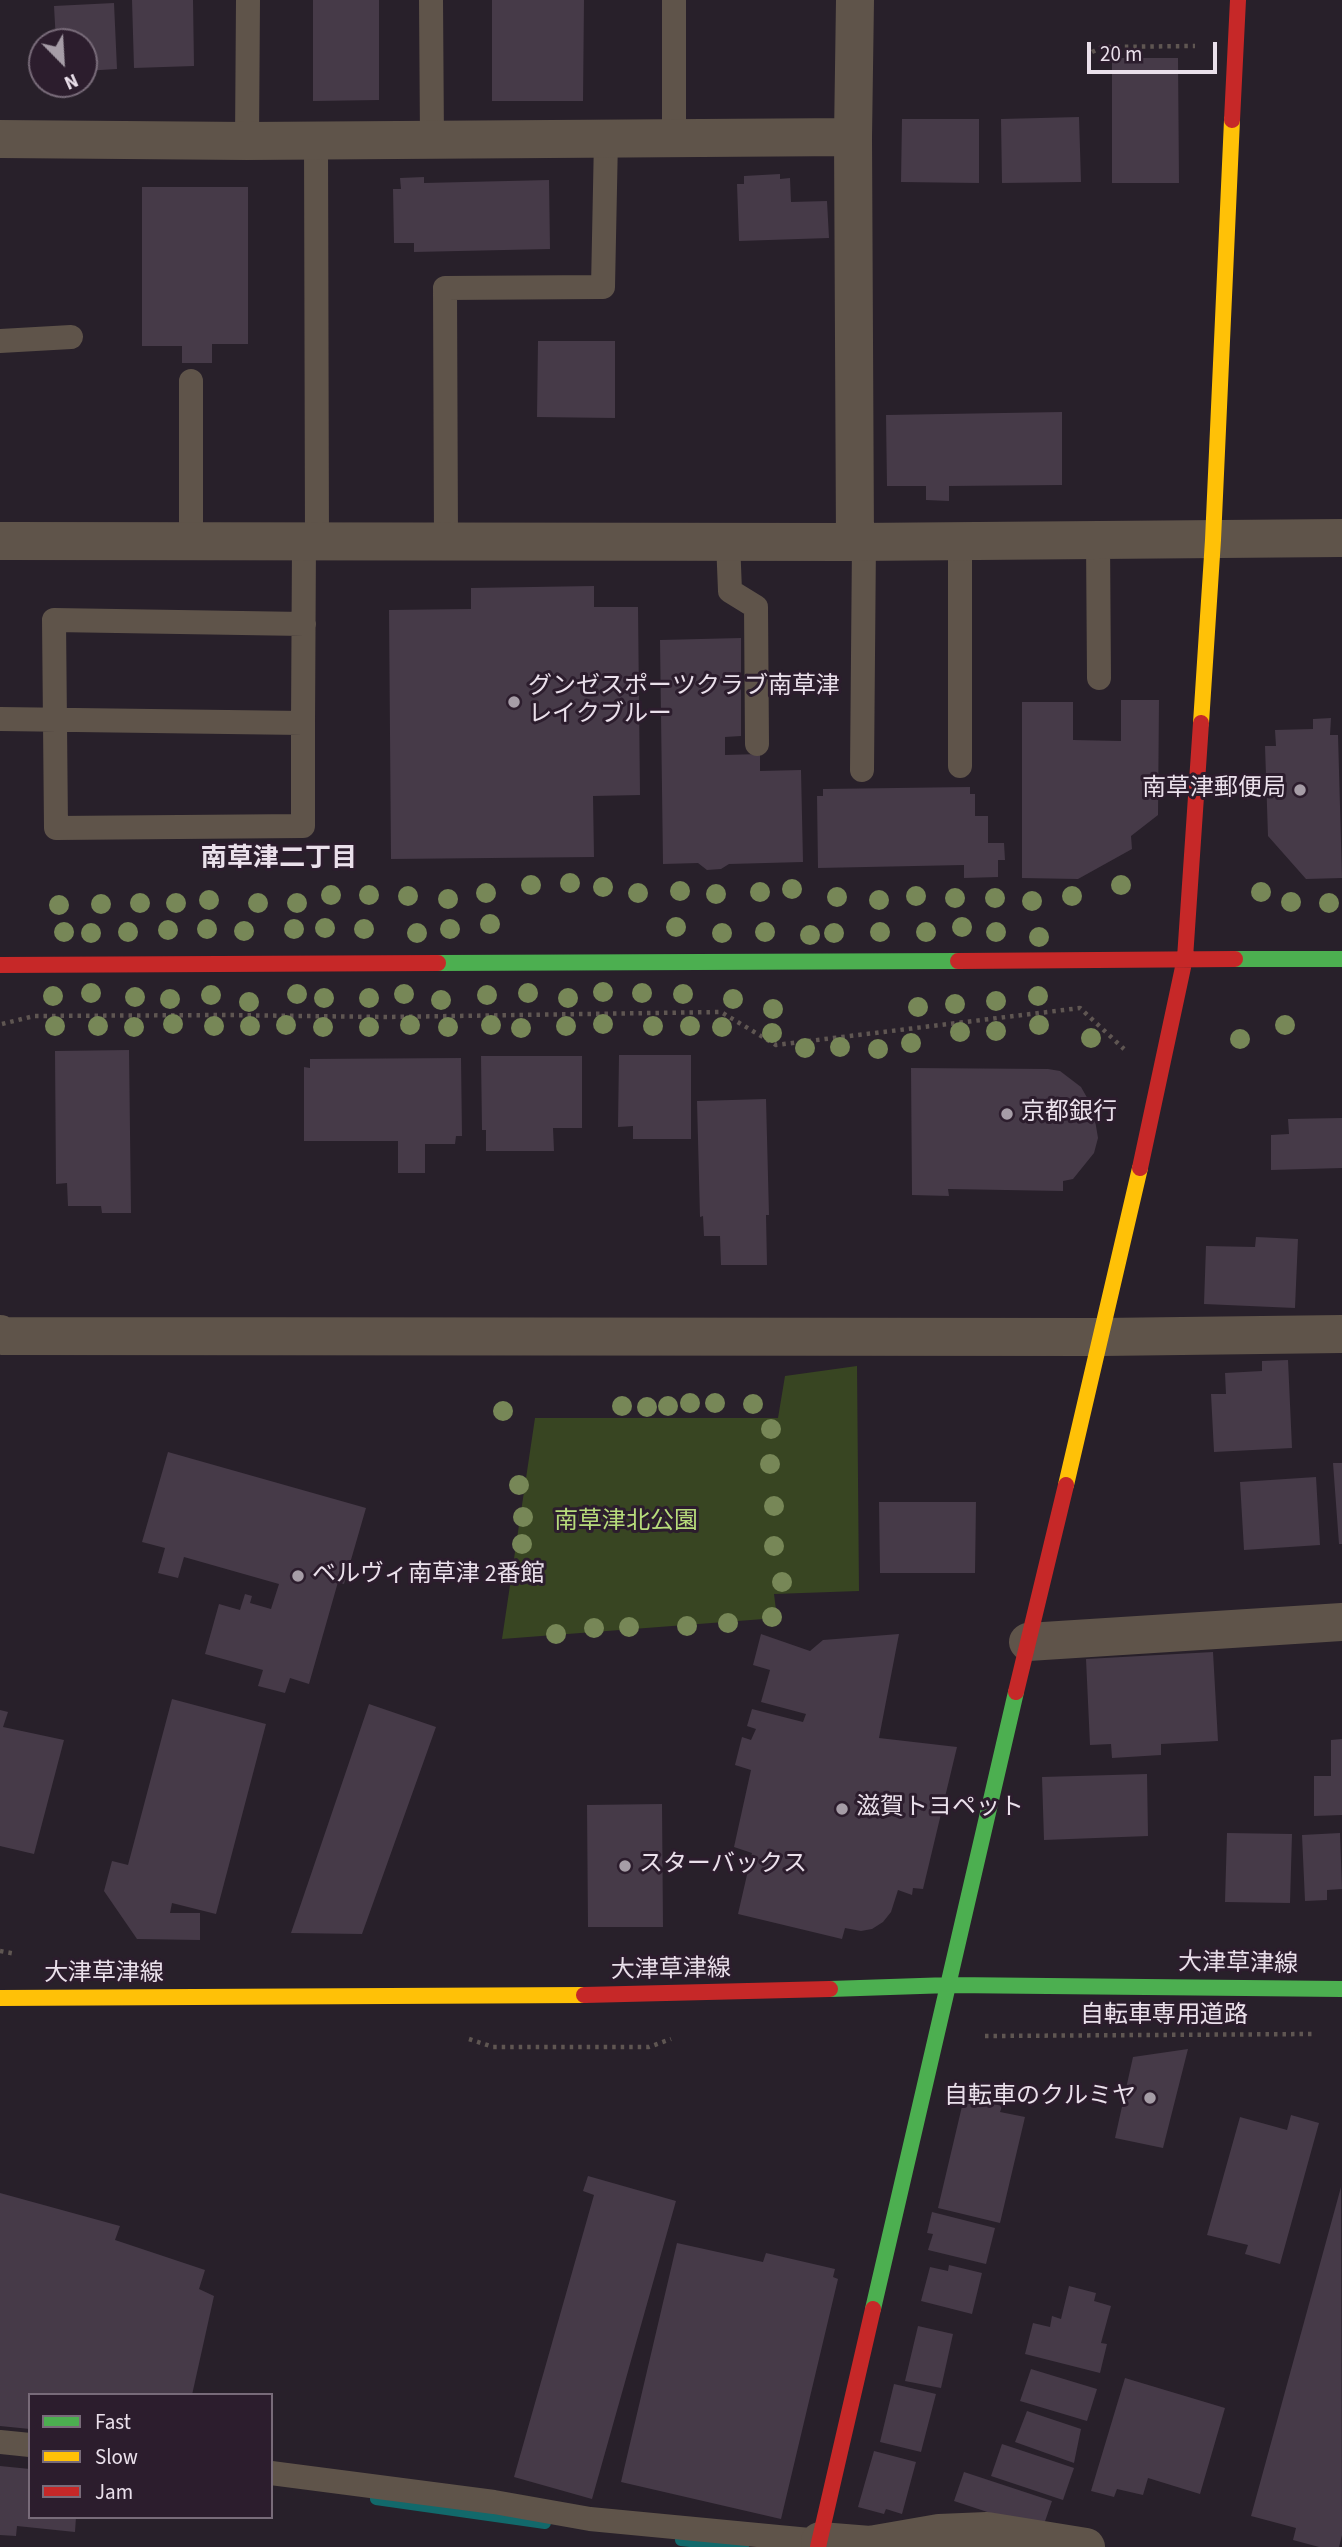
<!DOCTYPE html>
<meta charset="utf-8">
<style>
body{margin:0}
#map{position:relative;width:1342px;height:2547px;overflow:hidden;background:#28202a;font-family:"Source Sans 3",sans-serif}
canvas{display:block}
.legend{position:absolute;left:28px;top:2393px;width:245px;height:126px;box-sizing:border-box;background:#2c1d2d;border:2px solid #786b79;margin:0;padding:9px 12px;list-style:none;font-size:21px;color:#eae0eb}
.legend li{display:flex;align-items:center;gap:14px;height:35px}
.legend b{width:35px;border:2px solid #786b79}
.north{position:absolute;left:28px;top:28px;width:70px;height:70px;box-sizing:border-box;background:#2c1d2d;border:2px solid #786b79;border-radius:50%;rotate:156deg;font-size:19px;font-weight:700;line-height:28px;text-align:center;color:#eae0eb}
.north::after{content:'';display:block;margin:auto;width:24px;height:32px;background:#a69da7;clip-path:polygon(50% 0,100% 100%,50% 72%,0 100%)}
.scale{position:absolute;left:1087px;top:42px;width:130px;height:32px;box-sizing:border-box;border:4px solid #eae0eb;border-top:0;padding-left:9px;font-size:21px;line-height:24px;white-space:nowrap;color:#eae0eb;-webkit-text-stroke:5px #2c1d2d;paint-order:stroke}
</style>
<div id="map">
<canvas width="1342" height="2547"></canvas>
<ul class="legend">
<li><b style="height:9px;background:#4caf50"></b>Fast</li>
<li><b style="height:9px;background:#ffc107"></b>Slow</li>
<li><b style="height:9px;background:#c62828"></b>Jam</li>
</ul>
<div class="north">N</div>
<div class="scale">20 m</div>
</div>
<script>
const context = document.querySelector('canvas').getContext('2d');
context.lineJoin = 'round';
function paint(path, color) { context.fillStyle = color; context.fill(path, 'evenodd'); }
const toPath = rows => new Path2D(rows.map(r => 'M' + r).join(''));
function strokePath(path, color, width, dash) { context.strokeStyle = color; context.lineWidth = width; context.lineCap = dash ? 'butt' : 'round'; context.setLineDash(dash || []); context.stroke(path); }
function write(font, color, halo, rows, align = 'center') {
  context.font = font + ' "Source Sans 3","Noto Sans JP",sans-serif'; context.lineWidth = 6; context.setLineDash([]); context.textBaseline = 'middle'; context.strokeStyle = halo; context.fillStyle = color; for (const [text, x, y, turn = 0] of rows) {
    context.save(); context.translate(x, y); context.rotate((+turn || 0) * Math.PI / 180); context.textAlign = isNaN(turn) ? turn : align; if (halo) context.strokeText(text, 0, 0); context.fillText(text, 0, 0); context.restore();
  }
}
const green = toPath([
 [857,1366,859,1591,774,1594,777,1618,502,1639,535,1418,778,1418,785,1376]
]);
const stream = toPath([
 [376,2499,545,2523],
 [681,2540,743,2547]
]);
const building = toPath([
 [132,0,193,0,194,66,134,68],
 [313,0,379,0,379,100,313,101],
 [492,0,584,0,583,101,492,101],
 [114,3,117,69,84,71,84,42,56,42,54,6],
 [1112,58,1178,58,1179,183,1112,183],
 [1079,117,1081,182,1002,183,1001,119],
 [902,119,979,119,979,183,901,182],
 [780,174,780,179,790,178,791,202,827,201,829,238,739,241,737,184,744,184,744,176],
 [424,177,424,183,549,180,550,249,414,252,414,243,394,243,393,189,401,189,400,178],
 [142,187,248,187,248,344,212,344,212,363,182,363,182,346,142,346],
 [538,341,615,341,615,418,537,417],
 [1062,412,1062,485,949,486,949,501,926,500,926,486,887,486,886,415],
 [594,586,594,607,638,607,640,795,593,796,594,857,391,859,389,610,471,609,471,588],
 [741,638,741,736,725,737,725,755,760,754,760,771,801,770,803,862,729,864,721,869,707,870,698,863,663,864,660,640],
 [1121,700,1159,700,1158,815,1131,836,1132,849,1078,879,1022,878,1022,702,1073,702,1073,740,1121,741],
 [1331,718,1330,735,1338,735,1342,878,1306,879,1268,836,1265,746,1276,746,1275,730,1313,729,1313,719],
 [970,787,970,794,975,794,975,816,988,816,988,843,1004,843,1005,860,998,860,998,877,964,878,964,865,818,868,817,796,823,796,823,789],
 [129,1050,131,1213,102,1213,101,1206,68,1206,67,1183,56,1184,55,1051],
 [619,1055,691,1055,691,1139,633,1139,633,1126,618,1127],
 [481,1056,582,1056,582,1128,553,1128,554,1151,486,1151,486,1130,482,1130],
 [461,1058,462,1136,456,1136,455,1144,425,1144,425,1173,398,1173,398,1141,304,1141,304,1067,310,1068,310,1059],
 [911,1068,1048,1069,1060,1071,1081,1087,1093,1108,1098,1138,1094,1153,1073,1179,1063,1181,1063,1191,948,1189,949,1196,912,1195],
 [766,1099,769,1215,766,1215,767,1265,721,1265,720,1236,704,1236,703,1216,700,1217,697,1101],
 [1342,1118,1342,1168,1271,1170,1271,1135,1289,1134,1288,1119],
 [1256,1237,1298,1239,1295,1308,1204,1304,1206,1246,1255,1247],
 [1288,1360,1292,1448,1214,1452,1211,1394,1226,1394,1225,1373,1262,1371,1262,1361],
 [168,1452,366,1508,344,1584,338,1582,309,1684,290,1678,285,1693,258,1686,263,1670,205,1654,219,1604,240,1610,245,1594,252,1596,250,1603,271,1609,279,1584,184,1557,178,1578,158,1573,165,1548,142,1542],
 [1333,1463,1342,1463,1342,1544,1339,1544],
 [1316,1477,1320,1545,1244,1550,1240,1482],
 [879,1502,976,1502,975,1573,880,1573],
 [761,1634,810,1651,823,1640,899,1634,879,1738,957,1747,923,1889,913,1888,912,1895,898,1890,891,1912,883,1922,872,1929,861,1931,845,1928,842,1939,738,1914,752,1853,734,1847,751,1770,735,1765,742,1737,751,1740,756,1729,747,1726,752,1709,803,1722,806,1714,761,1702,770,1670,753,1665],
 [1213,1652,1218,1741,1161,1744,1161,1755,1112,1758,1111,1744,1090,1745,1086,1659],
 [172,1699,266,1724,216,1914,172,1903,170,1913,200,1913,200,1940,137,1939,104,1891,112,1861,128,1865],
 [369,1704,436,1727,362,1934,291,1933],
 [0,1710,8,1712,3,1727,64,1740,34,1854,0,1846],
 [1342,1739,1342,1815,1314,1816,1314,1776,1331,1776,1331,1740],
 [1147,1774,1148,1836,1044,1840,1042,1777],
 [662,1804,663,1927,588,1927,587,1805],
 [1227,1833,1292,1834,1290,1903,1225,1902],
 [1340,1833,1342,1889,1327,1890,1327,1900,1305,1901,1302,1835],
 [1188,2049,1163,2148,1115,2138,1133,2057],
 [977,2100,1002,2106,1000,2112,1025,2117,1000,2223,938,2208,963,2102,976,2105],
 [1291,2115,1319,2123,1280,2264,1245,2254,1248,2245,1207,2235,1240,2117,1287,2130],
 [588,2176,676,2201,592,2499,514,2477,594,2195,583,2191],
 [1341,2187,1342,2535,1339,2547,1319,2547,1293,2540,1296,2528,1251,2516],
 [0,2193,120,2226,115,2240,205,2270,199,2289,214,2296,192,2395,30,2395,30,2429,0,2426],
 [932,2212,995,2228,986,2264,928,2250,933,2234,927,2233],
 [677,2243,763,2262,766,2253,835,2269,833,2277,838,2279,781,2519,621,2482],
 [949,2265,982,2273,972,2314,921,2301,930,2267,948,2271],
 [1069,2286,1096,2293,1094,2301,1111,2306,1101,2343,1107,2344,1100,2373,1025,2354,1033,2323,1050,2327,1052,2316,1061,2319],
 [918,2326,953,2334,941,2388,905,2381],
 [1031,2369,1097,2389,1087,2421,1020,2401],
 [1125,2378,1225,2408,1200,2494,1148,2478,1143,2495,1117,2489,1114,2497,1091,2491],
 [894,2384,936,2394,921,2452,880,2442],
 [1027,2411,1081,2429,1074,2463,1015,2442],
 [1002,2444,1074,2468,1063,2500,991,2476],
 [874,2451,916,2462,902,2514,886,2509,884,2514,858,2507],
 [0,2466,30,2469,30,2517,76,2517,75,2532,17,2526,16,2536,0,2535],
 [964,2472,1052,2501,1042,2530,954,2501]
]);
const path = toPath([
 [1092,52,1102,47,1195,46],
 [2,1024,34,1016,226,1015,385,1017,721,1012,776,1045,1080,1008,1124,1049],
 [0,1951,16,1954],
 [985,2036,1314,2034],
 [469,2039,493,2047,649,2047,671,2039]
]);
const lane = toPath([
 [431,0,432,140],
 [674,0,674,138],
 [247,141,248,0],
 [316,141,317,542],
 [0,341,71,337],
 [191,381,191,541],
 [1098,540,1099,678],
 [728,541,730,591,756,607,757,744],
 [960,541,960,766],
 [446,542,445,288,603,287,606,139],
 [0,719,303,723,304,542],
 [303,723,303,826,56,828,54,620,304,624],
 [862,770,864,541],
 [0,2442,30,2445],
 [271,2473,494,2502,590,2519,820,2541]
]);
const street = toPath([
 [855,0,853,137,855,542],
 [0,139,247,141,853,137],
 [0,541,855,542,1342,538],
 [0,1334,3,1336,1102,1337,1342,1334],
 [1028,1642,1342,1622],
 [820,2541,870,2545,939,2533,987,2531,1086,2547]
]);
const fast = toPath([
 [1235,959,1342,959],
 [438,963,958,961],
 [830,1989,950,1985,1342,1989],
 [873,2309,1016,1692]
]);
const slow = toPath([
 [1201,723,1213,540,1232,120],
 [1066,1485,1140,1168],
 [0,1998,584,1995]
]);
const jam = toPath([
 [1232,120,1238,0],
 [958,961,1235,959],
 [0,965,438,963],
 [1140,1168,1185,958,1201,723],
 [1016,1692,1066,1485],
 [584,1995,830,1989],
 [818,2547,873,2309]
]);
const trees = [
 [570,883],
 [531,885],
 [1121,885],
 [603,887],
 [792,889],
 [680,891],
 [760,892],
 [1261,892],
 [486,893],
 [638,893],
 [716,894],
 [331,895],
 [369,895],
 [408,896],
 [916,896],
 [1072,896],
 [837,897],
 [955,898],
 [995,898],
 [448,899],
 [209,900],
 [879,900],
 [1032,901],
 [1291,902],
 [140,903],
 [176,903],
 [258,903],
 [297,903],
 [1329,903],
 [101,904],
 [59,905],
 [490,924],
 [676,927],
 [962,927],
 [325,928],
 [207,929],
 [294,929],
 [364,929],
 [450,929],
 [168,930],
 [244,931],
 [64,932],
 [128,932],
 [765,932],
 [880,932],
 [926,932],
 [996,932],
 [91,933],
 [417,933],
 [722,933],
 [834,933],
 [810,935],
 [1039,937],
 [603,992],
 [91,993],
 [528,993],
 [642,993],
 [297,994],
 [404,994],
 [683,994],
 [211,995],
 [487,995],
 [53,996],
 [1038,996],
 [135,997],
 [324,998],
 [369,998],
 [568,998],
 [170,999],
 [733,999],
 [441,1000],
 [996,1001],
 [249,1002],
 [955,1004],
 [918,1007],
 [773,1009],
 [173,1024],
 [603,1024],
 [286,1025],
 [410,1025],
 [491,1025],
 [1039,1025],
 [1285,1025],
 [55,1026],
 [98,1026],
 [214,1026],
 [250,1026],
 [566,1026],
 [653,1026],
 [690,1026],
 [134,1027],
 [323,1027],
 [369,1027],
 [448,1027],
 [722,1027],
 [521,1028],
 [996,1031],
 [960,1032],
 [772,1033],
 [1091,1038],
 [1240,1039],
 [911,1043],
 [840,1047],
 [805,1048],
 [878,1049],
 [690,1403],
 [715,1403],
 [753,1404],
 [622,1406],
 [668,1406],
 [647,1407],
 [503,1411],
 [771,1429],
 [770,1464],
 [519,1485],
 [774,1506],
 [523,1517],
 [522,1544],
 [774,1546],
 [782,1582],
 [772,1617],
 [728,1623],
 [687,1626],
 [629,1627],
 [594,1628],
 [556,1634]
];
const markers = [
 [514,702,7,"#a69da7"],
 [1300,790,7,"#a69da7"],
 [1007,1114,7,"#a69da7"],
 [298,1576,7,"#a69da7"],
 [842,1809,7,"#a69da7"],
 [625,1866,7,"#a69da7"],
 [1150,2098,7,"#a69da7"]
];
const poiNames = [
 ["グンゼスポーツクラブ南草津",528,688],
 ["レイクブルー",528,716],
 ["南草津郵便局",1286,790,"right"],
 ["京都銀行",1021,1114],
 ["ベルヴィ南草津 2番館",312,1576],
 ["滋賀トヨペット",856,1809],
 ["スターバックス",639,1866],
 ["自転車のクルミヤ",1136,2098,"right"]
];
const parkNames = [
 ["南草津北公園",626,1523]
];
const streetNames = [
 ["大津草津線",1238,1965,1],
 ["大津草津線",671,1971,-1],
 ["大津草津線",104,1975],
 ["自転車専用道路",1164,2017]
];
const neighbourhoodNames = [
 ["南草津二丁目",279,860]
];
paint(green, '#384522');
strokePath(stream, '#12696b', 12);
paint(building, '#463a48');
strokePath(path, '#5f5652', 4.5, [3.5, 5]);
strokePath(lane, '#5f544a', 24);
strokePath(street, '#5f544a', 38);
strokePath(fast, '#4caf50', 16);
strokePath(slow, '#ffc107', 16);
strokePath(jam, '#c62828', 16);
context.fillStyle = '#778757';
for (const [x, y] of trees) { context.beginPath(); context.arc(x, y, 10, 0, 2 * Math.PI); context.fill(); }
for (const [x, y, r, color] of markers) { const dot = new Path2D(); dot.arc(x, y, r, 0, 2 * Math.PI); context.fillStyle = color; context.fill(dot); strokePath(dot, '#2c1d2d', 2.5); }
write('24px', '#eae0eb', '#2c1d2d', poiNames, 'left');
write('24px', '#b7dc7b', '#2c1d2d', parkNames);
write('24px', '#eae0eb', '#2c1d2d', streetNames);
write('bold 26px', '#eae0eb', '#2c1d2d', neighbourhoodNames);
</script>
